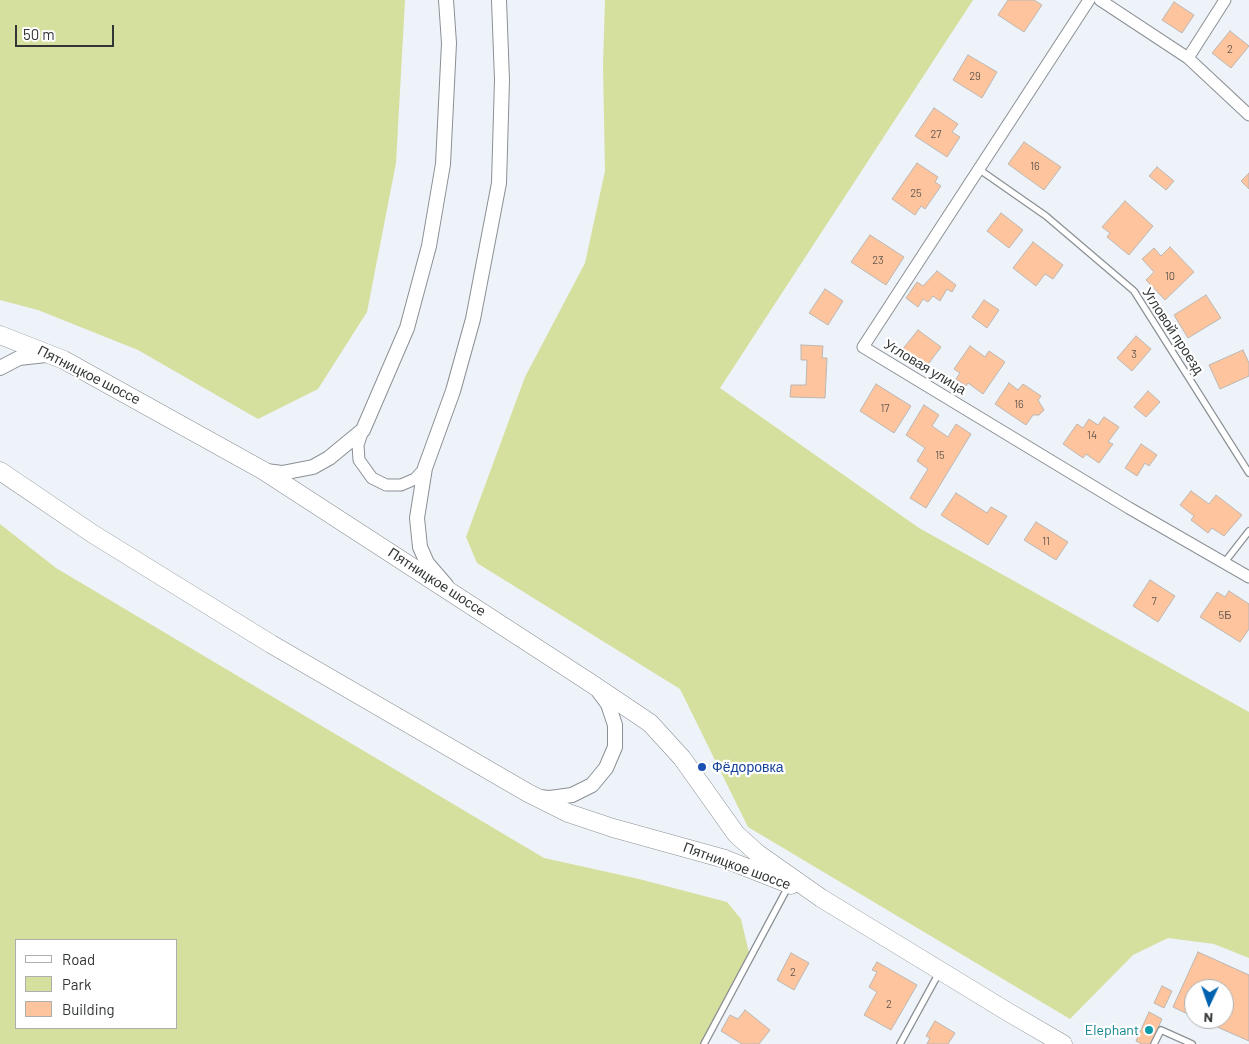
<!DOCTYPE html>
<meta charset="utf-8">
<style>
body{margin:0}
#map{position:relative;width:1249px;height:1044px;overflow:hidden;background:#edf3f8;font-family:Barlow,sans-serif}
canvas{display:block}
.legend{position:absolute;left:15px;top:939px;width:162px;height:90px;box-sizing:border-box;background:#fff;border:1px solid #adafaf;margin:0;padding:6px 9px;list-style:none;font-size:15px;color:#333637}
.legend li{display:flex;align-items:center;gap:10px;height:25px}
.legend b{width:25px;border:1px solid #adafaf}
.north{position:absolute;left:1184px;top:979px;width:50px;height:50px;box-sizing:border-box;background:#fff;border:1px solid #adafaf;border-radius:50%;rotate:183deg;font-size:14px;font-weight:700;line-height:20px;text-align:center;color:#333637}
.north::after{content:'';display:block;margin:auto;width:18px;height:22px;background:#0062ae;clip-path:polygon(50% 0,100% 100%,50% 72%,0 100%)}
.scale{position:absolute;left:15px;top:25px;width:99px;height:22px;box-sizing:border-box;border:2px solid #333637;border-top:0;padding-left:6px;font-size:15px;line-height:18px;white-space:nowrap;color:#333637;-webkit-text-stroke:4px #fff;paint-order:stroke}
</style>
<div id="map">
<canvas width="1249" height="1044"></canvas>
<ul class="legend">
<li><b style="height:6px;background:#fff"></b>Road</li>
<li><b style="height:14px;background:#d5df9e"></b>Park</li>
<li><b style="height:14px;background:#fdc49d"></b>Building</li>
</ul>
<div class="north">N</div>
<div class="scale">50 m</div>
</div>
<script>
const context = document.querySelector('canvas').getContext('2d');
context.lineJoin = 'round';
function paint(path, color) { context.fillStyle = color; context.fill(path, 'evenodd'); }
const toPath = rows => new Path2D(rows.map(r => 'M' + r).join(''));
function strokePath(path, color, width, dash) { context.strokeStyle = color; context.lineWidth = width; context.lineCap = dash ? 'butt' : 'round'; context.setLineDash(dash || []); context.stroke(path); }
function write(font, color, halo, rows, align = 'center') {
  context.font = font + ' Barlow,sans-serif'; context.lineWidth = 4.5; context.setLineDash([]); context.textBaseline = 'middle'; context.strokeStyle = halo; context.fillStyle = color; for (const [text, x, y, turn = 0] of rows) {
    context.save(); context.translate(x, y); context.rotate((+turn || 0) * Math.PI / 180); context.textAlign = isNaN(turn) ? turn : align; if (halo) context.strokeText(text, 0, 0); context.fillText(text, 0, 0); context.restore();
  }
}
const green = toPath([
 [0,0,405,0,396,163,367,312,318,389,258,419,138,350,38,310,0,300],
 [605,0,973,0,720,388,919,528,1249,712,1249,958,1214,944,1168,938,1133,955,1070,1019,748,827,680,689,477,563,466,537,525,377,585,263,605,171,603,65],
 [0,524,56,568,544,858,639,879,727,902,741,919,749,953,701,1044,0,1044],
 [16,940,176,940,176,1028,16,1028]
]);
const building = toPath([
 [1008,0,1034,0,1042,5,1024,32,998,15,1008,0],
 [1174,2,1194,15,1182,33,1162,20,1174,2],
 [1230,31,1249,46,1231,68,1212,53,1230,31],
 [968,55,997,72,982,98,953,80,968,55],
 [934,108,958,124,952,132,960,137,947,157,915,136,934,108],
 [1024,142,1061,167,1044,190,1008,164,1024,142],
 [917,163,938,177,935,182,941,186,925,209,921,206,915,215,892,199,917,163],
 [1157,167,1174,181,1166,190,1149,176,1157,167],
 [1249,173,1249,189,1241,181,1249,173],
 [1125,201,1153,226,1129,255,1107,237,1110,233,1102,227,1125,201],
 [1001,213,1023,230,1009,248,987,231,1001,213],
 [870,235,904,257,886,285,851,262,870,235],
 [1033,242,1063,265,1053,279,1045,274,1036,286,1013,268,1033,242],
 [1170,247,1194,272,1165,300,1146,280,1154,272,1142,259,1154,248,1161,256,1170,247],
 [937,271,956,285,952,292,947,289,940,301,933,296,928,302,923,299,918,307,906,298,917,282,923,286,937,271],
 [825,289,843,301,828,325,809,313,825,289],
 [1206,295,1221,318,1188,338,1174,315,1206,295],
 [984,300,999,310,987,328,972,317,984,300],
 [918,330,941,347,926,367,902,350,918,330],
 [1136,336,1151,349,1132,371,1117,358,1136,336],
 [801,345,823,346,822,358,827,358,825,398,790,397,791,385,806,385,807,360,801,360,801,345],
 [970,346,985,357,989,351,1005,362,983,394,968,383,966,386,956,379,960,373,954,369,970,346],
 [1243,350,1249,363,1249,376,1220,389,1209,365,1243,350],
 [1009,383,1018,390,1023,384,1041,396,1038,400,1044,410,1039,415,1033,415,1026,425,995,404,1009,383],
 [876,384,911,406,894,433,860,411,876,384],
 [1148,391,1160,402,1146,417,1134,407,1148,391],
 [924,405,939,415,932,426,948,437,956,424,971,434,926,508,910,498,928,469,917,461,925,448,906,435,924,405],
 [1104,417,1119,427,1108,442,1113,444,1099,463,1086,454,1083,458,1063,444,1077,424,1083,428,1089,419,1098,425,1104,417],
 [1141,444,1157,455,1149,466,1145,463,1137,476,1125,468,1141,444],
 [1191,491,1209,504,1216,495,1242,515,1224,536,1212,528,1208,533,1191,520,1194,516,1180,505,1191,491],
 [956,493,987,513,991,507,1007,516,988,545,941,515,956,493],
 [1036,522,1068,542,1056,560,1024,540,1036,522],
 [1150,580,1175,596,1158,622,1133,606,1150,580],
 [1229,591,1249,604,1249,629,1240,642,1200,617,1217,592,1225,597,1229,591],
 [1198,952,1249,975,1249,1041,1199,1019,1224,1019,1224,989,1194,989,1194,1017,1173,1007,1198,952],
 [791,953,809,963,794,990,777,980,791,953],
 [877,962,917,985,891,1030,864,1015,877,992,869,987,877,972,872,970,877,962],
 [1162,986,1172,991,1164,1008,1154,1003,1162,986],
 [745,1010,770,1030,759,1044,742,1044,721,1031,730,1015,738,1019,745,1010],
 [1149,1012,1162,1019,1151,1044,1142,1044,1136,1041,1149,1012],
 [935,1021,955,1033,948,1044,927,1044,930,1038,926,1036,935,1021]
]);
const service = toPath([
 [980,170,1046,216,1134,291,1249,473],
 [1224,563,1249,531],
 [704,1044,788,887],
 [900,1044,940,971],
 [1154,1044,1161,1030,1192,1044]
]);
const minor = toPath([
 [1089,0,863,347,1129,508,1249,577],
 [1100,0,1188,58,1249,115],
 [1188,58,1225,0],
 [363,430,358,445,359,460,372,478,386,485,401,485,415,479,425,468]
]);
const tertiary = toPath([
 [0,368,19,358,46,355],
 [266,471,282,473,313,467,329,458,363,430,407,328,429,246,443,164,449,43,446,0],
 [446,585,427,563,420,547,417,518,425,468,453,391,473,319,499,183,502,80,499,0],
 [538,797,550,798,572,795,592,785,606,768,615,747,615,725,608,704,599,692]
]);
const primary = toPath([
 [0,335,64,360,264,471,589,682,650,723,682,758,736,834,757,853,821,898,1008,1012,1063,1044],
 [0,471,93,534,271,644,528,793,568,813,613,828,725,859,791,885]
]);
const markers = [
 [702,767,5,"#1a4fb4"],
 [1149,1030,5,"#0f9aa8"]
];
const numberNames = [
 ["2",1230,49],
 ["29",975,76],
 ["27",936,134],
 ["16",1035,166],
 ["25",916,193],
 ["23",878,260],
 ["10",1170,276],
 ["3",1134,354],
 ["16",1019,404],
 ["17",885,408],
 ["14",1092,435],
 ["15",940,455],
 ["11",1046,541],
 ["7",1154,601],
 ["5Б",1225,615],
 ["2",793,972],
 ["2",889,1004]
];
const streetNames = [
 ["Угловой проезд",1173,331,57],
 ["Угловая улица",925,367,31],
 ["Пятницкое шоссе",89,375,27],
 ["Пятницкое шоссе",437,582,33],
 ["Пятницкое шоссе",737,866,20]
];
const transitNames = [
 ["Фёдоровка",712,767]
];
const cultureNames = [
 ["Elephant",1139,1030]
];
paint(green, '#d5df9e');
paint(building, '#fdc49d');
strokePath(building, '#bcb6b2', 1);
strokePath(service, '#8b9095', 8);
strokePath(minor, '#8b9095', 13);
strokePath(tertiary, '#8b9095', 16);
strokePath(primary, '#8b9095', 19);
strokePath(service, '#fff', 5.5);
strokePath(minor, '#fff', 11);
strokePath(tertiary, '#fff', 14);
strokePath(primary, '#fff', 18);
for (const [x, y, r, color] of markers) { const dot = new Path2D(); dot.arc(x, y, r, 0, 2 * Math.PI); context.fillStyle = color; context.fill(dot); strokePath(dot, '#fff', 2); }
write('11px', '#665a50', null, numberNames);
write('14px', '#333637', '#fff', streetNames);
write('14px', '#164399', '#fff', transitNames, 'left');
write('14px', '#0d838f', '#fff', cultureNames, 'right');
</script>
